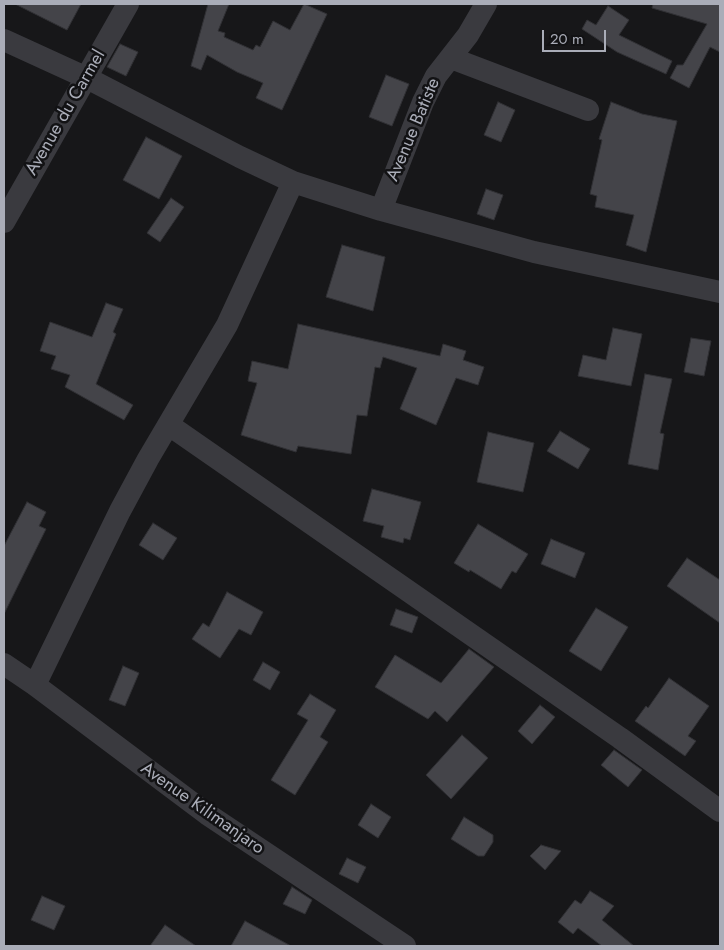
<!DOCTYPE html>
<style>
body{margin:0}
#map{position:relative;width:724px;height:950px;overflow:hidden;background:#171719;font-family:Jost,sans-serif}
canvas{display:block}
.frame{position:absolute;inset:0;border:5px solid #aaadb8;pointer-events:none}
.scale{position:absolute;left:542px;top:30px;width:64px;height:22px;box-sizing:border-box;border:2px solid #aaadb8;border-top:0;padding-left:6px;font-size:15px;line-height:18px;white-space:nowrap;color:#aaadb8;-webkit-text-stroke:4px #121214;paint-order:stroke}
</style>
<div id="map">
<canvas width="724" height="950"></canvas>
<div class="frame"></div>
<div class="scale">20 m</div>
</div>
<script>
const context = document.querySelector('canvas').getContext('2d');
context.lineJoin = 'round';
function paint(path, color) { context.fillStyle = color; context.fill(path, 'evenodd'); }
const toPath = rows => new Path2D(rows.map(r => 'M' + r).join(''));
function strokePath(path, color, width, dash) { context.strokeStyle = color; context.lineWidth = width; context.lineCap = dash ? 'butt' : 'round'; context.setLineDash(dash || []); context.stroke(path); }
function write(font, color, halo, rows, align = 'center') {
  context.font = font + ' Jost,sans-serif'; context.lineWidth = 5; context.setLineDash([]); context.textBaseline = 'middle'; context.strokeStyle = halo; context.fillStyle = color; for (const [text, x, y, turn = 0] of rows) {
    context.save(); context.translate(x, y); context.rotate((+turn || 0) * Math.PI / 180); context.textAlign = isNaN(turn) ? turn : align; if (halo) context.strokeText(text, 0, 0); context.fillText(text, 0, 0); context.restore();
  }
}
const building = toPath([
 [15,4,81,4,67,30,15,4],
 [208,4,229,4,218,31,225,33,224,37,253,50,256,45,260,47,273,21,290,30,304,4,327,14,282,110,256,98,263,83,237,72,207,55,201,70,191,66,208,4],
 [653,4,720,4,720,52,710,47,689,88,670,78,677,65,683,65,707,24,652,8,653,4],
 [608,6,629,20,619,35,672,61,666,74,617,52,582,29,587,20,596,25,608,6],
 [120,44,138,52,126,76,107,67,120,44],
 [386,75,409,84,392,126,369,117,386,75],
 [498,102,515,110,501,142,484,135,498,102],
 [611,102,642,114,677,121,646,252,626,245,634,215,595,207,597,196,590,194,602,140,599,139,611,102],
 [146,137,182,156,159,199,123,180,146,137],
 [486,189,503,195,494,220,477,214,486,189],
 [171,198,184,207,160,242,147,233,171,198],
 [342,245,385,257,373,311,326,297,342,245],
 [106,303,123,309,113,332,116,334,96,384,133,405,124,420,65,387,70,375,51,369,56,356,40,351,50,322,92,337,106,303],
 [298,324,440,356,443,344,466,351,463,360,484,367,478,385,456,378,436,425,400,409,417,368,383,357,380,368,375,367,367,416,357,415,351,454,298,446,296,452,241,435,257,383,248,381,252,361,288,369,298,324],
 [613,328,642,334,631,386,578,376,583,355,606,360,613,328],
 [691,338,711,341,704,376,684,372,691,338],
 [645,374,672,379,660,433,664,434,658,470,628,464,645,374],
 [560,431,590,449,578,469,547,451,560,431],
 [488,432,534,443,523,492,477,482,488,432],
 [372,489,421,502,410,540,404,538,403,543,381,537,384,526,363,521,372,489],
 [27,502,46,512,39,526,46,529,4,614,4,546,27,502],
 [153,523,177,538,163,560,139,545,153,523],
 [478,524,528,554,516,573,512,571,501,589,470,570,469,572,454,563,478,524],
 [551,539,585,553,575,578,541,564,551,539],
 [687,558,720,580,720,623,667,586,687,558],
 [227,592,263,612,251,635,239,629,220,658,192,639,203,623,209,627,227,592],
 [596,608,628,627,601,671,569,651,596,608],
 [396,609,418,617,412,633,390,625,396,609],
 [469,649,494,667,447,722,435,711,428,719,375,687,395,655,441,683,469,649],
 [263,662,280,672,270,690,253,680,263,662],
 [123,666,139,673,125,706,109,700,123,666],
 [669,678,709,706,688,736,696,741,685,756,635,721,646,706,648,708,669,678],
 [310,694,336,710,320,737,328,742,295,795,271,780,308,720,297,714,310,694],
 [540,705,555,717,532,744,518,731,540,705],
 [462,735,488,758,451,799,426,775,462,735],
 [614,750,642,770,628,787,601,765,614,750],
 [371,804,391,817,378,838,358,825,371,804],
 [464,817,493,835,493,842,484,856,478,856,451,839,464,817],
 [541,845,561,851,545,870,530,856,541,845],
 [347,858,366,867,358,883,339,874,347,858],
 [292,887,312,900,305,914,283,904,292,887],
 [590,891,614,906,602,920,634,946,602,946,578,928,573,934,558,922,575,900,581,904,590,891],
 [42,896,65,906,54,930,31,920,42,896],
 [245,921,291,946,231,946,245,921],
 [165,925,196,946,150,946,165,925]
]);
const minor = toPath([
 [4,40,87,78,240,157,293,182,381,210,534,252,720,292],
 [451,58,588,110],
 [381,210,423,102,436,76,468,35,486,4],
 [4,222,128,4],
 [169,425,620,738,720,811],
 [4,664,35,685,207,814,405,946],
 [35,685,120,511,148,459,227,325,293,182]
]);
const streetNames = [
 ["Avenue du Carmel",66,113,-60],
 ["Avenue Batiste",414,130,-67],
 ["Avenue Kilimanjaro",202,809,35]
];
paint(building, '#444449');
strokePath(building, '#313135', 1);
strokePath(minor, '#3a3a3f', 22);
write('18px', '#aaadb8', '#121214', streetNames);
</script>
